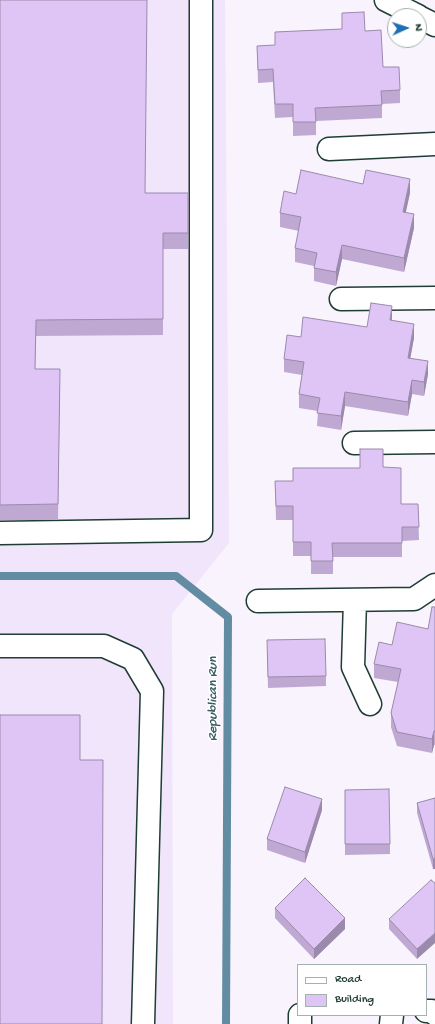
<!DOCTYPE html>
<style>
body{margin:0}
#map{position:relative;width:435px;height:1024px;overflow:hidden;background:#f8f3fd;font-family:"Gochi Hand",sans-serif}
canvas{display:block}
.legend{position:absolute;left:297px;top:964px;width:130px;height:52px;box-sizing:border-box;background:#fff;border:1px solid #a5b1ae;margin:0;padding:5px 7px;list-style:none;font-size:12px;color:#1f3d34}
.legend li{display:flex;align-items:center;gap:8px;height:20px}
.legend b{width:20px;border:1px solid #a5b1ae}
.north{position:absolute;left:387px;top:8px;width:40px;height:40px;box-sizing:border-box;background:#fff;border:1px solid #a5b1ae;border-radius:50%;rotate:87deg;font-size:11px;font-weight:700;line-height:16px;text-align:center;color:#1f3d34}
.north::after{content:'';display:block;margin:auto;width:14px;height:18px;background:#1f6fb2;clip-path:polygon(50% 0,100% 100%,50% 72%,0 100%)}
</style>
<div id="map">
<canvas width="435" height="1024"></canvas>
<ul class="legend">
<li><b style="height:5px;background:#fff"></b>Road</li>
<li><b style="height:11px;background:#dec5f5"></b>Building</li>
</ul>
<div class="north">N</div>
</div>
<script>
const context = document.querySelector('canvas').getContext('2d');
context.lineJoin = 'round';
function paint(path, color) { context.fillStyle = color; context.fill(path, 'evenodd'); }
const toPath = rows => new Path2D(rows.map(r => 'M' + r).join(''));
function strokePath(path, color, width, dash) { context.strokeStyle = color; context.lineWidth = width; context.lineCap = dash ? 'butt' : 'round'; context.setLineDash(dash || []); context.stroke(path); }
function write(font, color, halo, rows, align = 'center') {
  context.font = font + ' "Gochi Hand",sans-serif'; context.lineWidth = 3; context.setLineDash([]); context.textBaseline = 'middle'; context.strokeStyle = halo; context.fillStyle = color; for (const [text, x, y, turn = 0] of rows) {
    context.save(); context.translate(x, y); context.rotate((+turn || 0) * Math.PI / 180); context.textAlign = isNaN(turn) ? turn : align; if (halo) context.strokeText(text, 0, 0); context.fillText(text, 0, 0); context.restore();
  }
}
const built = toPath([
 [0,0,225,0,229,543,172,614,173,1024,0,1024]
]);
const stream = toPath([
 [0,576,176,576,228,617,226,1024]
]);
const minor = toPath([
 [386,0,418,16],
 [419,17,435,25],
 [329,149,435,144],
 [341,299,435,298],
 [354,443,435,442],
 [0,533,201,530,201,0],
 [355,600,353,667,370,704],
 [258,601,414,599,435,585],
 [0,646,104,646,133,659,152,691,143,1024],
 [426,1011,432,1011,435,1014],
 [300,1024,300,1015],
 [391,1024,392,1015]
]);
const wall = toPath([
 [0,0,145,193,188,193,188,249,163,249,163,335,36,336,35,369,60,385,58,520,0,520],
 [342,13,365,31,383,67,400,90,400,103,382,104,382,118,316,121,316,135,293,136,293,117,275,118,273,82,258,83,257,46,275,45,275,32,342,29],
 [363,184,410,193,405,212,414,228,404,272,342,259,336,286,314,281,314,266,295,262,295,248,299,231,280,227,280,213,296,194],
 [392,319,392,321,414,338,410,358,428,374,424,396,412,394,408,416,345,406,341,430,317,426,318,411,299,408,299,394,302,375,284,372,284,359,301,337,367,327],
 [383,467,401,504,418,504,419,540,402,541,402,557,333,557,333,574,311,574,311,556,293,556,293,520,276,520,275,481,293,481],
 [435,607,435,745,434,745,432,753,397,746,391,727,391,713,398,682,374,678,374,664,392,645,428,629],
 [267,651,326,676,326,686,268,688],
 [345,790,390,844,390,854,345,855],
 [435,798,433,869,417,813,417,803],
 [322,810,305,863,267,850,267,839],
 [435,883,417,959,389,929,389,919],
 [275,908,345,929,314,959,275,918]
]);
const shadedWall = toPath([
 [410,179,410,193,403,226,403,212],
 [414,214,414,228,404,272,404,258],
 [342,245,342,259,336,286,336,272],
 [392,306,392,319,390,334,390,320],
 [414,324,414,338,408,371,408,358],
 [428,361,428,374,424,396,424,382],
 [412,380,412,394,408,416,408,402],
 [345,392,345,406,341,430,341,416],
 [434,731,434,745,432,753,432,739],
 [322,799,322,810,305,863,305,852],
 [435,858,435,869,433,869,433,859],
 [345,918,345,929,314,959,314,949],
 [435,933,435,943,417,959,417,949]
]);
const building = toPath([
 [0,0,147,0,145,193,188,193,188,233,163,233,163,319,36,320,35,369,60,369,58,504,0,505,0,0],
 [364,12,365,31,381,30,383,67,399,67,400,90,381,91,382,105,315,108,316,122,293,122,293,104,275,104,273,69,258,70,257,46,275,45,275,32,342,29,342,13,364,12],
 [301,170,363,184,366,170,410,179,403,212,414,214,404,258,342,245,336,272,314,268,317,253,295,248,301,217,280,213,284,191,296,194,301,170],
 [371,303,392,306,390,320,414,324,408,358,428,361,424,382,412,380,408,402,345,392,341,416,317,413,320,398,299,394,304,362,284,359,287,335,301,337,303,317,367,327,371,303],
 [360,449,383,449,383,467,401,468,401,504,418,504,419,527,402,527,402,543,332,543,333,561,311,561,311,542,293,542,293,506,276,506,275,481,293,481,293,468,360,468,360,449],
 [432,607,435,607,435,731,434,731,432,739,397,732,391,713,401,669,374,664,379,642,392,645,397,622,428,629,432,607],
 [325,639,326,676,268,677,267,640,325,639],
 [0,715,80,715,80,760,103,760,102,1024,0,1024,0,715],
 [285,787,322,799,305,852,267,839,285,787],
 [389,789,390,844,345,844,345,790,389,789],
 [435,798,435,858,433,859,417,803,435,798],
 [305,878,345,918,314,949,275,908,305,878],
 [431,880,435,883,435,933,417,949,389,919,431,880]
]);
const waterNames = [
 ["Republican Run",214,699,-90]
];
paint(built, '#f0e5fb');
strokePath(stream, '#628ca2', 8);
strokePath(minor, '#1f3d34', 25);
strokePath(minor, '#fff', 22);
paint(wall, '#bfa9d3');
paint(shadedWall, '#9b8aac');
paint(building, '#dec5f5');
strokePath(building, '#9b8aac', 1);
write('italic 14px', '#3b5e62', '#fff', waterNames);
</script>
